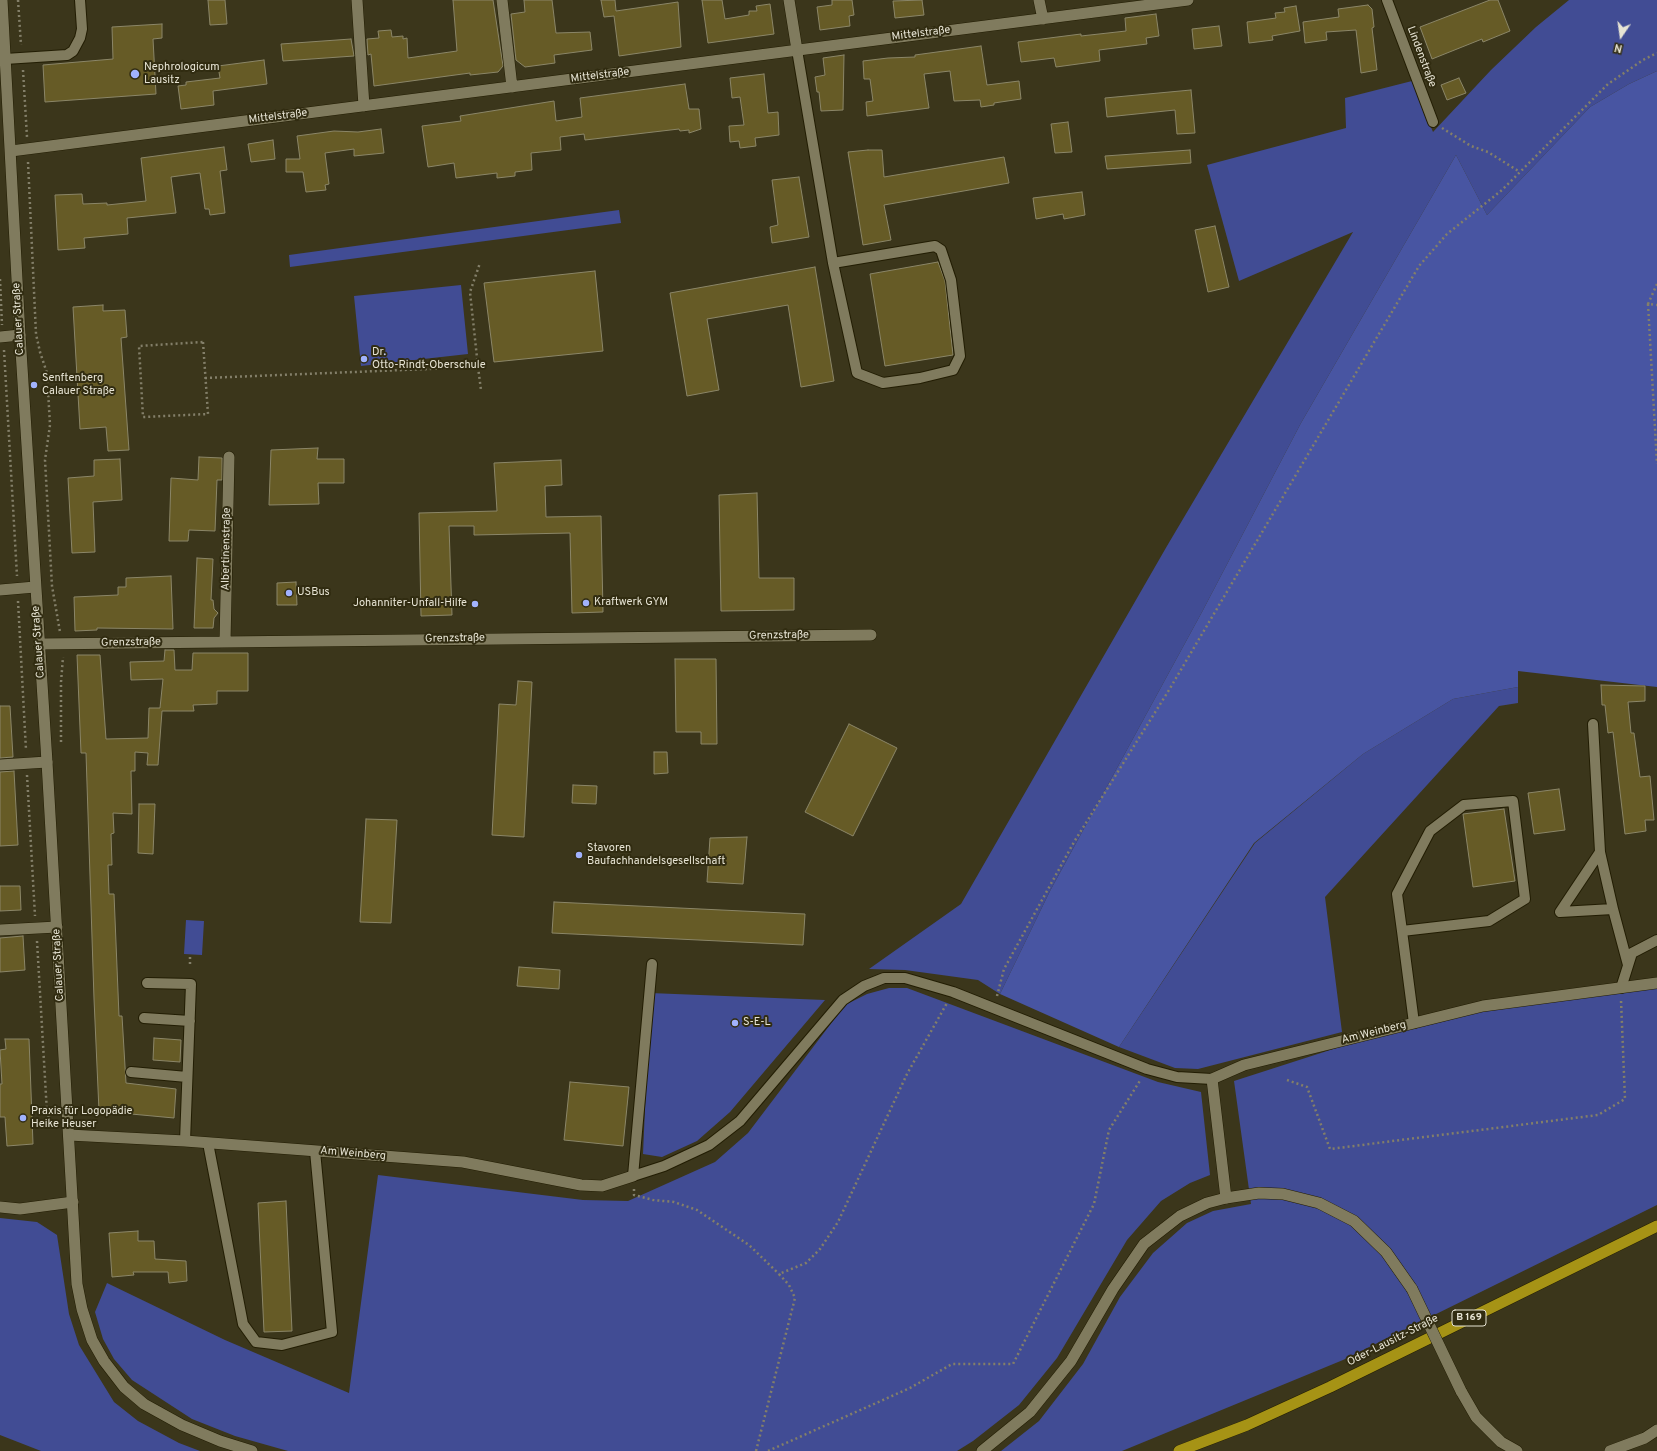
<!DOCTYPE html>
<meta charset="utf-8">
<style>
body{margin:0}
#map{position:relative;width:1657px;height:1451px;overflow:hidden;background:#3b361b;font-family:Overpass,sans-serif}
canvas{display:block}
.north{position:absolute;left:1601px;top:16px;width:40px;height:40px;-webkit-text-stroke:3px #312c11;paint-order:stroke;rotate:193deg;font-size:11px;font-weight:700;line-height:16px;text-align:center;color:#e7e4d4}
.north::after{content:'';display:block;margin:auto;width:14px;height:18px;background:#e7e4d4;clip-path:polygon(50% 0,100% 100%,50% 72%,0 100%)}
</style>
<div id="map">
<canvas width="1657" height="1451"></canvas>
<div class="north">N</div>
</div>
<script>
const context = document.querySelector('canvas').getContext('2d');
context.lineJoin = 'round';
function paint(path, color) { context.fillStyle = color; context.fill(path, 'evenodd'); }
const toPath = rows => new Path2D(rows.map(r => 'M' + r).join(''));
function strokePath(path, color, width, dash) { context.strokeStyle = color; context.lineWidth = width; context.lineCap = dash ? 'butt' : 'round'; context.setLineDash(dash || []); context.stroke(path); }
function write(font, color, halo, rows, align = 'center') {
  context.font = font + ' Overpass,sans-serif'; context.lineWidth = 4; context.setLineDash([]); context.textBaseline = 'middle'; context.strokeStyle = halo; context.fillStyle = color; for (const [text, x, y, turn = 0] of rows) {
    context.save(); context.translate(x, y); context.rotate((+turn || 0) * Math.PI / 180); context.textAlign = isNaN(turn) ? turn : align; if (halo) context.strokeText(text, 0, 0); context.fillText(text, 0, 0); context.restore();
  }
}
const green = toPath([
 [1569,0,1657,0,1657,71,1629,84,1590,107,1487,215,1456,155,1301,423,1202,612,1050,891,1000,994,978,980,905,970,869,969,961,904,1167,546,1353,232,1239,281,1207,165,1346,128,1345,98,1412,81,1433,132,1491,70,1536,27],
 [619,210,621,223,290,267,289,255],
 [461,285,468,354,361,366,354,296],
 [1518,687,1518,703,1499,706,1325,897,1342,1032,1198,1069,1175,1068,1119,1047,1255,843,1363,754,1453,699],
 [186,920,204,921,202,955,184,954],
 [1657,983,1657,1205,1343,1360,1122,1451,1001,1451,1039,1421,1083,1364,1120,1297,1153,1253,1187,1223,1213,1211,1251,1204,1234,1081,1414,1023],
 [889,988,907,988,1158,1082,1201,1092,1210,1175,1190,1183,1161,1201,1127,1240,1057,1358,1019,1405,973,1441,957,1451,288,1451,235,1436,192,1419,132,1380,114,1359,103,1339,95,1312,107,1283,225,1340,349,1393,378,1175,583,1200,628,1201,715,1162,748,1133,845,1005,867,994],
 [650,993,825,1000,730,1112,697,1141,662,1157,643,1154],
 [0,1218,37,1222,57,1235,69,1314,79,1345,114,1402,138,1421,179,1443,200,1451,41,1451,0,1435]
]);
const forest = toPath([
 [1657,71,1657,687,1518,671,1518,687,1453,699,1363,754,1254,843,1119,1047,1000,994,1050,891,1202,612,1301,423,1456,155,1487,215,1590,107,1629,84]
]);
const building = toPath([
 [208,0,225,0,227,24,210,25,208,0],
 [453,0,493,0,503,66,498,72,470,75,470,73,374,86,371,54,368,55,367,39,379,38,378,31,391,30,392,37,403,36,403,39,407,38,408,58,457,51,453,0],
 [524,0,552,0,556,33,590,32,592,50,554,55,555,63,525,67,516,60,511,14,525,12,524,0],
 [601,0,615,0,616,11,678,2,681,47,619,56,614,16,604,17,601,0],
 [702,0,722,0,725,19,749,15,749,11,757,11,756,6,770,4,774,34,708,43,702,0],
 [832,0,852,0,854,15,849,16,850,26,820,30,817,7,832,5,832,0],
 [922,0,924,15,895,18,893,1,922,0],
 [1490,0,1498,0,1510,31,1483,42,1482,39,1432,59,1420,27,1490,0],
 [1368,5,1372,9,1374,27,1372,28,1377,70,1361,73,1356,30,1326,32,1327,40,1305,43,1303,22,1339,17,1338,9,1368,5],
 [1296,6,1300,31,1272,36,1273,40,1249,43,1247,22,1276,18,1275,13,1285,12,1284,8,1296,6],
 [1156,14,1159,36,1146,38,1147,44,1099,50,1100,61,1056,67,1054,58,1021,62,1018,42,1081,34,1081,36,1126,31,1125,18,1156,14],
 [162,24,162,38,153,39,156,94,45,102,43,65,113,59,112,27,162,24],
 [1219,26,1222,46,1194,49,1192,29,1219,26],
 [351,39,354,56,283,61,281,44,351,39],
 [981,46,987,85,1019,81,1021,99,994,103,994,105,981,107,980,100,954,101,950,71,924,74,929,108,867,116,866,102,873,101,870,79,864,79,863,61,888,58,915,57,915,55,981,46],
 [844,55,843,110,821,111,819,92,817,92,815,77,825,75,823,58,844,55],
 [264,60,267,84,213,91,214,105,181,109,178,86,186,85,186,82,220,78,218,66,264,60],
 [764,74,768,113,778,112,779,135,755,138,756,146,740,148,739,141,730,142,729,126,744,125,740,97,732,98,730,78,764,74],
 [1459,78,1466,93,1447,100,1441,85,1459,78],
 [685,84,689,109,699,109,701,129,689,133,689,130,680,131,679,129,585,140,584,134,560,137,561,150,531,153,532,170,515,172,515,176,497,178,497,173,456,178,454,163,428,167,422,126,461,121,460,116,554,101,556,121,582,117,580,98,685,84],
 [1191,90,1195,133,1177,134,1175,110,1107,117,1105,98,1191,90],
 [1068,122,1072,152,1055,153,1051,124,1068,122],
 [381,129,384,153,354,156,354,149,325,153,329,184,325,185,326,190,306,192,303,172,286,172,286,159,300,159,297,136,334,131,358,132,381,129],
 [273,140,275,159,251,162,248,144,273,140],
 [224,147,227,170,220,171,225,213,210,215,209,209,205,209,200,173,171,177,176,213,127,218,128,234,84,238,85,248,58,250,55,195,82,194,83,204,107,203,107,205,146,201,141,158,224,147],
 [868,150,882,150,884,177,1004,157,1009,183,884,205,891,240,863,245,848,152,868,150],
 [1190,150,1191,163,1107,169,1105,156,1190,150],
 [799,177,809,237,772,243,770,227,778,225,772,180,799,177],
 [1082,192,1085,215,1064,219,1063,214,1036,219,1033,198,1082,192],
 [1215,226,1229,287,1208,292,1195,230,1215,226],
 [938,262,945,281,953,355,885,366,870,274,938,262],
 [815,267,834,381,801,387,788,305,707,319,719,390,687,396,670,293,815,267],
 [595,271,603,351,494,362,484,283,595,271],
 [103,305,103,311,125,310,127,337,121,338,129,450,108,451,106,427,80,429,73,307,103,305],
 [318,448,317,459,344,459,344,483,318,483,319,504,269,505,271,450,318,448],
 [199,457,222,458,222,480,217,480,215,531,189,530,188,541,169,541,171,478,198,480,199,457],
 [120,459,122,500,93,502,95,552,72,553,68,478,94,476,94,460,120,459],
 [561,460,562,485,545,486,546,517,601,516,603,612,572,613,570,533,474,535,474,526,449,526,452,615,421,616,419,513,497,511,494,463,561,460],
 [757,493,759,578,794,578,794,610,721,611,719,495,757,493],
 [197,558,213,559,211,600,213,600,214,609,218,613,214,618,213,628,194,628,197,558],
 [171,576,173,629,97,628,97,630,75,631,74,597,118,595,118,587,126,587,126,578,171,576],
 [296,582,297,605,277,605,277,583,296,582],
 [165,650,174,650,175,670,192,670,193,653,248,653,248,691,217,691,217,704,193,705,194,711,162,711,158,765,147,765,148,753,135,752,135,771,131,771,132,814,113,813,114,833,111,834,112,865,108,865,109,894,114,894,119,1016,122,1016,126,1083,176,1089,174,1118,99,1111,94,999,86,753,81,753,77,655,100,655,106,739,148,738,149,708,160,708,163,679,131,680,130,662,164,661,165,650],
 [675,659,716,659,717,744,701,744,701,732,676,732,675,659],
 [518,681,532,682,524,837,492,835,499,704,516,705,518,681],
 [1601,685,1645,686,1645,701,1628,702,1631,733,1634,733,1640,777,1650,776,1654,820,1645,820,1646,831,1625,834,1613,732,1608,733,1605,705,1602,705,1601,685],
 [0,706,10,706,13,757,0,758,0,706],
 [849,724,897,748,853,836,805,812,849,724],
 [654,752,667,752,668,773,654,774,654,752],
 [14,771,18,845,0,846,0,772,14,771],
 [573,785,597,786,596,804,572,803,573,785],
 [1559,789,1565,830,1534,834,1528,793,1559,789],
 [139,804,155,804,153,854,138,853,139,804],
 [1504,809,1515,881,1473,887,1463,814,1504,809],
 [366,819,397,820,391,923,360,922,366,819],
 [747,837,743,884,707,882,710,838,747,837],
 [0,886,20,886,21,910,0,911,0,886],
 [554,902,805,914,803,945,552,933,554,902],
 [23,936,25,970,0,972,0,938,23,936],
 [519,967,560,970,559,989,517,986,519,967],
 [154,1038,181,1040,180,1062,153,1060,154,1038],
 [5,1039,29,1039,33,1144,7,1146,5,1117,0,1117,0,1084,2,1084,0,1050,6,1049,5,1039],
 [570,1082,629,1087,623,1146,564,1140,570,1082],
 [286,1201,292,1331,264,1332,258,1203,286,1201],
 [138,1231,138,1241,154,1241,155,1259,186,1261,187,1281,169,1283,168,1272,133,1272,134,1275,112,1277,109,1233,138,1231]
]);
const path = toPath([
 [18,0,21,45],
 [23,70,27,137],
 [1442,128,1471,146,1488,152,1520,172],
 [28,162,36,334,40,352,47,373,50,425,45,460,52,586,60,632],
 [0,279,2,325],
 [1657,284,1648,304,1657,305],
 [1648,304,1657,464],
 [203,342,208,414,143,417,139,346,203,342],
 [4,350,17,576],
 [478,367,481,390],
 [205,378,478,367,470,292,480,263],
 [18,601,26,750],
 [61,742,61,682,63,657],
 [27,775,35,916],
 [37,941,47,1113,54,1126],
 [190,964,190,955],
 [997,996,1004,969,1074,842,1169,690,1419,266,1447,234,1502,190,1608,84,1643,60,1657,53],
 [1287,1080,1307,1087,1330,1149,1598,1115,1625,1099,1621,1000],
 [634,1189,634,1195,653,1200,674,1202,697,1210,749,1245,779,1274],
 [756,1451,795,1298,789,1285,779,1274,806,1263,820,1249,838,1222,907,1074,947,1003],
 [768,1451,910,1388,952,1364,1013,1364,1094,1204,1109,1130,1141,1079]
]);
const service = toPath([
 [1387,0,1433,122],
 [797,50,833,263,857,373,883,383,920,378,953,370,960,356,951,280,941,250,935,246,833,263],
 [5,59,67,55,73,51,80,38,82,29,80,0],
 [1593,724,1600,852,1560,912,1613,909,1628,965],
 [1600,852,1613,909],
 [1402,931,1489,921,1525,899,1513,801,1464,805,1430,831,1397,894,1402,931,1414,1023],
 [652,964,633,1176,664,1166,709,1145,740,1121,843,1000,864,986,884,978,905,978,953,992,1147,1069,1177,1077,1212,1079],
 [147,983,191,984,185,1141],
 [1621,988,1632,953,1657,940],
 [144,1018,190,1021],
 [131,1072,187,1077],
 [208,1143,243,1324,256,1342,282,1345,332,1332,315,1151]
]);
const minor = toPath([
 [357,0,364,106],
 [502,0,512,87],
 [789,0,797,50],
 [1039,0,1043,19],
 [11,151,1188,0],
 [0,337,20,335],
 [0,590,35,587],
 [225,642,229,457],
 [39,644,871,635],
 [0,765,47,762],
 [0,930,57,927],
 [69,1135,185,1141,463,1162,581,1185,602,1186,633,1176],
 [1226,1198,1212,1079,1244,1065,1483,1006,1657,983],
 [0,1207,20,1209,73,1202]
]);
const tertiary = toPath([
 [2,0,20,335,47,762,77,1284,82,1309,92,1340,104,1361,124,1387,144,1404,182,1425,220,1441,252,1451],
 [1461,1391,1476,1417,1501,1442,1517,1451],
 [982,1451,1030,1412,1071,1361,1113,1289,1144,1244,1180,1216,1207,1203,1226,1198,1259,1193,1283,1194,1319,1203,1354,1221,1386,1252,1412,1289],
 [1610,1451,1645,1438,1657,1430]
]);
const trunk = toPath([
 [1179,1451,1247,1425,1330,1387,1657,1226]
]);
const tertiaryBridge = toPath([
 [1412,1289,1461,1391]
]);
const markers = [
 [135,74,5,"#a1b2fd"],
 [364,359,4,"#a1b2fd"],
 [34,385,4,"#a1b2fd"],
 [289,593,4,"#a1b2fd"],
 [586,603,4,"#a1b2fd"],
 [475,604,4,"#a1b2fd"],
 [579,855,4,"#a1b2fd"],
 [735,1023,4,"#a1b2fd"],
 [23,1118,4,"#a1b2fd"]
];
const shields = [
 [1469,1318,34]
];
const shieldNames = [
 ["B 169",1469,1318]
];
const streetNames = [
 ["Mittelstraße",921,34,-7],
 ["Lindenstraße",1421,57,69],
 ["Mittelstraße",600,76,-7],
 ["Mittelstraße",278,117,-7],
 ["Calauer Straße",19,319,-93],
 ["Albertinenstraße",227,549,-89],
 ["Grenzstraße",779,636,-1],
 ["Grenzstraße",455,639,-1],
 ["Calauer Straße",39,642,-94],
 ["Grenzstraße",131,643,-1],
 ["Calauer Straße",59,965,-93],
 ["Am Weinberg",1374,1033,-14],
 ["Am Weinberg",353,1154,5],
 ["Oder-Lausitz-Straße",1393,1341,-27]
];
const poiNames = [
 ["Nephrologicum",144,68],
 ["Lausitz",144,81],
 ["Dr.",372,353],
 ["Otto-Rindt-Oberschule",372,366],
 ["Senftenberg",42,379],
 ["Calauer Straße",42,392],
 ["USBus",297,593],
 ["Kraftwerk GYM",594,603],
 ["Johanniter-Unfall-Hilfe",467,604,"right"],
 ["Stavoren",587,849],
 ["Baufachhandelsgesellschaft",587,862],
 ["S-E-L",743,1023],
 ["Praxis für Logopädie",31,1112],
 ["Heike Heuser",31,1125]
];
paint(green, '#414c94');
paint(forest, '#4855a2');
paint(building, '#665b26');
strokePath(building, '#8b8668', 1);
strokePath(service, '#221d03', 12);
strokePath(minor, '#221d03', 12);
strokePath(tertiary, '#221d03', 12);
strokePath(trunk, '#221d03', 12);
strokePath(path, '#837f69', 2.5, [2, 3]);
strokePath(service, '#807b5e', 10);
strokePath(minor, '#807b5e', 11);
strokePath(tertiary, '#807b5e', 11);
strokePath(trunk, '#a69315', 11);
strokePath(tertiaryBridge, '#221d03', 12, []);
strokePath(tertiaryBridge, '#807b5e', 11);
for (const [x, y, r, color] of markers) { const dot = new Path2D(); dot.arc(x, y, r, 0, 2 * Math.PI); context.fillStyle = color; context.fill(dot); strokePath(dot, '#312c11', 1.5); }
for (const [x, y, w] of shields) { const box = new Path2D(); box.roundRect(x - w / 2, y - 8, w, 16, 3); context.fillStyle = '#312c11'; context.fill(box); strokePath(box, '#e7e4d4', 1); }
write('bold 10px', '#e7e4d4', null, shieldNames);
write('11px', '#e7e4d4', '#312c11', streetNames);
write('11px', '#e7e4d4', '#312c11', poiNames, 'left');
</script>
